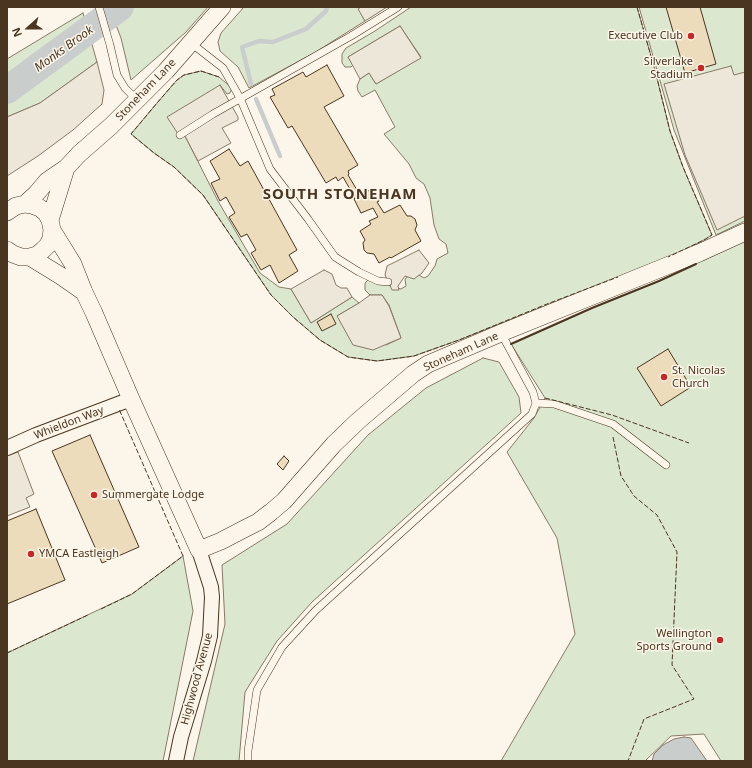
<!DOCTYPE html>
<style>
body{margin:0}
#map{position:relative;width:752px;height:768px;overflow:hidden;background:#fbf6e9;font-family:"Noto Sans",sans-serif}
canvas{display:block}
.frame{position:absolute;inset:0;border:8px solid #4a3520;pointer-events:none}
.north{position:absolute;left:8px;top:8px;width:40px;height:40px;-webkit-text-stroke:3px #fbf6e9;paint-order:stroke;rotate:249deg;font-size:11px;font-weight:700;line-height:16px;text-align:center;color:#4a3520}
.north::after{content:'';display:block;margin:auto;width:14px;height:18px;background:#4a3520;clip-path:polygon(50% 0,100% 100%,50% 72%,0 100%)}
</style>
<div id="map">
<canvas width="752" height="768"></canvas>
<div class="frame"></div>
<div class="north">N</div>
</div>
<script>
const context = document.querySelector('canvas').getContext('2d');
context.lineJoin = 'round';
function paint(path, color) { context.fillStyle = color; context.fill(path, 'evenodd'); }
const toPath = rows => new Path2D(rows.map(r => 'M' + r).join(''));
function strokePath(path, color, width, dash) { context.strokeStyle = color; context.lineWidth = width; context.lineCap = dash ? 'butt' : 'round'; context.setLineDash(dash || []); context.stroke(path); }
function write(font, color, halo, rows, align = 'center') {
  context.font = font + ' "Noto Sans",sans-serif'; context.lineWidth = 3; context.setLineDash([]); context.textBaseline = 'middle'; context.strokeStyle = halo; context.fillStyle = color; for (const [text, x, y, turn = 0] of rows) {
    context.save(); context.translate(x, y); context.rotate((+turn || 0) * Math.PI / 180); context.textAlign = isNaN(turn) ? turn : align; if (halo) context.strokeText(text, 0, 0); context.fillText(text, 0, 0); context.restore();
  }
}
const green = toPath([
 [109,7,208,7,186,32,131,80,121,38,109,7],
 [244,7,361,7,359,9,365,21,314,53,249,88,238,67,220,51,218,42,221,33,244,7],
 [411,7,637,7,655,70,670,131,683,167,712,235,704,240,678,253,598,285,459,340,414,356,377,361,348,357,320,340,293,317,271,295,203,195,174,167,154,153,131,134,157,103,177,80,184,75,201,71,219,77,232,88,230,93,227,94,220,85,180,137,185,136,218,201,260,273,279,287,291,289,311,323,352,297,359,303,337,316,386,345,401,338,389,305,382,295,370,295,365,290,365,283,369,279,401,289,406,286,405,279,411,274,417,274,424,278,428,276,435,266,437,259,448,253,446,244,439,239,434,225,430,198,424,184,416,178,409,164,384,134,395,127,375,90,362,97,358,91,357,86,360,79,369,73,376,84,421,57,400,26,348,57,353,65,351,67,345,67,342,63,342,54,346,48,375,31,411,7],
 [639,7,745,7,745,221,716,235,674,130,639,7],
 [83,13,97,62,40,103,7,117,7,59,83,13],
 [745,241,745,761,721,761,704,734,671,736,645,761,501,761,575,634,557,538,507,452,534,418,545,398,511,344,592,308,659,281,745,241],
 [483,358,499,362,519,397,521,413,498,434,312,602,277,641,245,692,239,761,193,761,225,624,222,565,287,524,368,435,426,388,483,358],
 [183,556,193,611,163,761,7,761,7,653,132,594,183,556]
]);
const parking = toPath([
 [361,7,387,7,365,21,358,9,361,7],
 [400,26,421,58,376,84,369,73,360,79,348,57,400,26],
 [97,62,104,90,102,104,73,130,38,156,7,176,7,117,40,103,97,62],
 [731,66,734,75,745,72,745,216,717,230,685,155,664,84,731,66],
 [220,85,238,117,238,120,222,128,231,143,198,161,185,136,180,137,167,117,220,85],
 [419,250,429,263,422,273,414,279,405,276,398,286,399,290,392,290,385,275,387,266,419,250],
 [324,270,332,274,336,285,341,288,347,288,352,297,311,323,291,289,324,270],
 [370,295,382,295,389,306,401,338,373,350,353,345,337,316,359,303,370,295],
 [18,452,34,494,26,498,30,507,7,516,7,456,18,452]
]);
const water = toPath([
 [684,737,691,738,707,761,652,761,654,754,663,745,674,739,684,737]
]);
const stream = toPath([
 [251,84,242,47,259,41,273,42,306,29,326,11,327,7],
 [256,99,280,156]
]);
const river = toPath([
 [7,90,120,7]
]);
const building = toPath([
 [666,7,700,7,716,64,685,73,666,7],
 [327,65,344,96,324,107,358,165,348,171,349,174,348,175,360,195,372,189,379,201,377,202,384,213,400,205,407,216,411,216,415,219,417,225,415,230,421,241,391,258,390,257,379,263,374,254,367,253,364,250,363,243,365,240,360,231,371,224,369,221,378,217,373,208,361,213,354,199,355,198,343,177,338,181,336,177,326,183,292,126,288,128,270,97,275,95,272,89,303,72,306,77,327,65],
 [229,149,240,166,248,161,297,250,289,255,298,271,279,283,270,265,261,270,251,253,256,250,247,234,241,237,229,217,235,213,226,197,220,201,211,183,220,179,210,161,229,149],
 [331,314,336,324,322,331,317,322,331,314],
 [668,349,691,387,661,406,637,368,668,349],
 [90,435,139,547,102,563,52,451,90,435],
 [284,456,289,461,283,470,277,464,284,456],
 [36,509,65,580,7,604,7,521,36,509]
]);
const service = toPath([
 [99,7,110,45,117,75,125,88,137,100],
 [191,43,223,68,240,98,270,169,308,219,335,257,359,272,378,281,388,282],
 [180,135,213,114,351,36,398,7],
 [536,403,554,404,613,424,666,465],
 [248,761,248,751,257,690,282,647,316,610,532,414,536,403,533,392,501,333]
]);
const minor = toPath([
 [7,448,36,435,131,399],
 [176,761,181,737,204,661,210,636,212,597,211,587,199,550]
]);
const tertiary = toPath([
 [25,204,36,194,47,181,66,168,79,154,111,126,166,71,222,7],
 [7,212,16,206,25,204,32,205,40,208,46,213,50,220,52,230,51,238,48,245,43,250,37,255,30,257,21,257,13,254,7,250],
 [50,220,66,168],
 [52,230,73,264,84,292,94,313,131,399,199,550,221,541,246,528,258,522,271,512,284,501,334,444,358,421,413,374,428,364,501,333,699,253,745,232],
 [30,257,61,276,84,292]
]);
const fence = toPath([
 [637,7,655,70,670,131,683,167,712,235,704,240,668,257],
 [219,77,201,71,184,75,177,80,157,103,131,134,154,153,174,167,203,195,271,295,293,317,320,340,348,357,377,361,414,356,459,340,547,304,618,277],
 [545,398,612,415,689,443],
 [613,437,621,476,634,496,657,515,677,552,672,665,694,699,644,719,628,761],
 [101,609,132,594,183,556,119,409],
 [7,653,88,615]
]);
const wall = toPath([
 [511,344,592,308,659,281,696,264]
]);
const markers = [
 [691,36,4,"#c62828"],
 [701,68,4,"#c62828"],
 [664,377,4,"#c62828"],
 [94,495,4,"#c62828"],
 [31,554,4,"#c62828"],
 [720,640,4,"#c62828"]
];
const poiNames = [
 ["Executive Club",683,36],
 ["Silverlake",693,62],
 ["Stadium",693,75],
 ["St. Nicolas",672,371,"left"],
 ["Church",672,384,"left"],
 ["Summergate Lodge",102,495,"left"],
 ["YMCA Eastleigh",39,554,"left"],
 ["Wellington",712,634],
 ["Sports Ground",712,647]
];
const streetNames = [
 ["Stoneham Lane",146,90,-46],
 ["Stoneham Lane",461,352,-24],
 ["Whieldon Way",69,423,-21],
 ["Highwood Avenue",197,679,-75]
];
const waterNames = [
 ["Monks Brook",64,49,-36]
];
const districtNames = [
 ["SOUTH STONEHAM",340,195]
];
paint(green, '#dce7d0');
strokePath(green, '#887966', 1);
paint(parking, '#ede7d9');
strokePath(parking, '#887966', 1);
paint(water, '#c9cecd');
strokePath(water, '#887966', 1);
strokePath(stream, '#c9cecd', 4.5);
strokePath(river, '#c9cecd', 28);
paint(building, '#ecdcbc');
strokePath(building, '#4a3520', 1);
strokePath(service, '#4a3520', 8);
strokePath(minor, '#4a3520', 16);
strokePath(tertiary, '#4a3520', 18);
strokePath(service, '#fbf6e9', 7);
strokePath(minor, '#fbf6e9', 14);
strokePath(tertiary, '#fbf6e9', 17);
strokePath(fence, '#4a3520', 1, [5, 2]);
strokePath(wall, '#4a3520', 2);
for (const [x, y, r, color] of markers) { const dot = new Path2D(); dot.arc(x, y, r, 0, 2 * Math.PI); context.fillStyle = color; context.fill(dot); strokePath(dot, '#fbf6e9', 1.5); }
write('11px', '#4a3520', '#fbf6e9', poiNames, 'right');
write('11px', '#4a3520', '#fbf6e9', streetNames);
write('italic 12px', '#4a3520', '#fbf6e9', waterNames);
context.letterSpacing = '1px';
write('bold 15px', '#4a3520', '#fbf6e9', districtNames);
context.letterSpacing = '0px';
</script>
